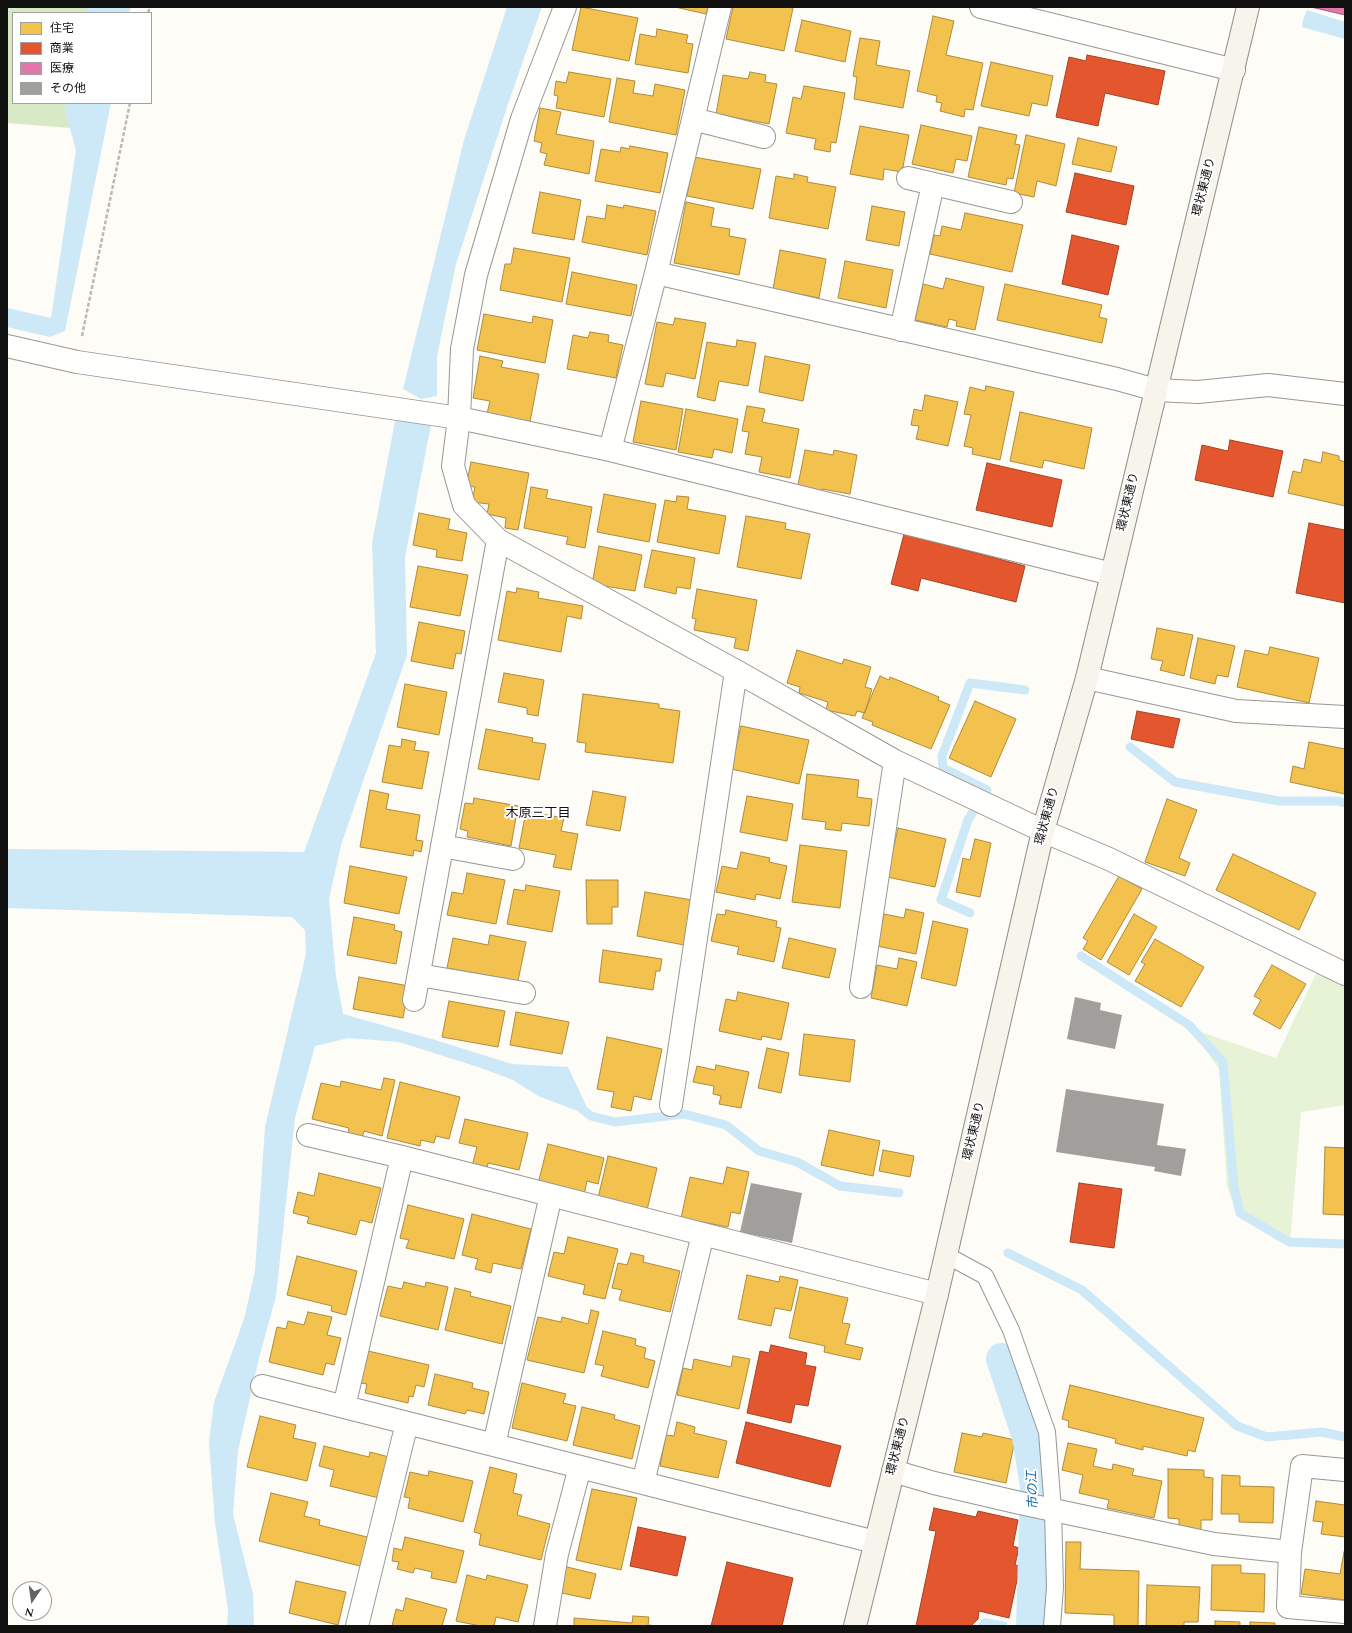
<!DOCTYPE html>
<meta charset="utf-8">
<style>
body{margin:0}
#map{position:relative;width:1352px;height:1633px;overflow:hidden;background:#fdfcf7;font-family:Spectral,"Noto Sans JP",serif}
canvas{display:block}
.frame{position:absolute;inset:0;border:8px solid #111;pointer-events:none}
.legend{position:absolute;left:12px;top:12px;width:140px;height:92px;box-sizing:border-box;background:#fff;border:1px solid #a0a0a0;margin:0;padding:5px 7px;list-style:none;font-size:12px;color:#111}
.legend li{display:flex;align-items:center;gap:8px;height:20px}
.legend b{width:20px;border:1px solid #a0a0a0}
.north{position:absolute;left:12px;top:1581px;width:40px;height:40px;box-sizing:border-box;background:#fff;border:1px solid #a0a0a0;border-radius:50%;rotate:193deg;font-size:11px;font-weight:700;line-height:16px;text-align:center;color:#111}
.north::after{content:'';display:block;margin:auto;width:14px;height:18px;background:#646362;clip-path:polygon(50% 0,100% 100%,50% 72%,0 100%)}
</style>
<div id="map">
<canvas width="1352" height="1633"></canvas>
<div class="frame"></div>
<ul class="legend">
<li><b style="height:11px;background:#f2c14e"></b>住宅</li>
<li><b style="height:11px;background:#e4572e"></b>商業</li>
<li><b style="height:11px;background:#e377a8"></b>医療</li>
<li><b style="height:11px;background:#a19f9c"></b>その他</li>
</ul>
<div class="north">N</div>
</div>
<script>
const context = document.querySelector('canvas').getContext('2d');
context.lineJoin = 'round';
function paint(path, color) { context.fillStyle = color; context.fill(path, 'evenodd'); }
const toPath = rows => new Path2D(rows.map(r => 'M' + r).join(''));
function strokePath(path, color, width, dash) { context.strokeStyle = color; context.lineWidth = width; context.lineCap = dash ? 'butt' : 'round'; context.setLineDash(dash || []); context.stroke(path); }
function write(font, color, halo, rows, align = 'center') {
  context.font = font + ' Spectral,"Noto Sans JP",serif'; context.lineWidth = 4; context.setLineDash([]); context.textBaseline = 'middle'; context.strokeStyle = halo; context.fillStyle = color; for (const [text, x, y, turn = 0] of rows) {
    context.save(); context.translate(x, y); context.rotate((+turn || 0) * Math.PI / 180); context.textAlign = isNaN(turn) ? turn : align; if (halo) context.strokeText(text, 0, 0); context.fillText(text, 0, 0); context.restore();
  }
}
const green = toPath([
 [1323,959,1345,972,1345,1105,1301,1112,1290,1242,1238,1217,1227,1186,1219,1069,1190,1028,1276,1058]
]);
const forest = toPath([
 [7,7,89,7,87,13,13,13,13,103,67,103,65,111,70,128,7,123]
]);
const water = toPath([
 [89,7,131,7,129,13,87,13],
 [507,7,542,7,509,101,456,264,437,356,437,396,421,399,403,389,464,140],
 [1307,10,1345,22,1345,39,1302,27,1303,20],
 [67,103,111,103,65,331,50,337,7,327,7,308,51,318,76,150,65,111],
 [395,421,414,421,431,425,405,557,407,655,341,845,329,899,336,976,343,1014,435,1040,512,1064,568,1067,591,1116,538,1096,513,1080,481,1068,399,1042,349,1038,315,1046,295,1118,276,1296,259,1358,238,1451,233,1514,253,1594,254,1626,227,1626,228,1609,215,1523,209,1442,214,1402,244,1319,255,1271,265,1127,306,954,305,930,292,917,7,908,7,849,304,852,376,653,372,543],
 [984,1618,1007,1622,1007,1626,976,1626]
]);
const homes = toPath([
 [581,7,638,18,629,61,572,50,581,7],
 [675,7,708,7,706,14,675,7],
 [733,7,787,7,793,8,784,51,726,39,733,7],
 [933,16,954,21,946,55,983,63,973,110,965,109,964,117,940,111,942,103,936,102,937,96,917,91,933,16],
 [802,20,851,31,845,62,795,51,802,20],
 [657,29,688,35,686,43,693,44,688,73,635,64,640,34,656,37,657,29],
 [860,38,880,41,876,65,910,71,903,108,854,99,857,77,853,76,860,38],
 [991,62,1053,76,1047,106,1032,103,1029,116,981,106,991,62],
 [569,72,611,79,604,117,556,108,558,96,554,95,556,81,566,83,569,72],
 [750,72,766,75,765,82,777,84,769,124,716,114,723,75,748,79,750,72],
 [617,78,635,81,633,93,653,96,655,84,685,90,676,135,609,122,617,78],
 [804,86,845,93,836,143,831,142,830,152,814,149,816,139,786,133,793,97,801,99,804,86],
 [540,108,561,112,556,134,594,141,589,174,544,165,547,154,540,152,542,143,534,141,540,108],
 [921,125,972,136,967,161,956,159,953,173,912,164,921,125],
 [860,126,909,135,902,172,884,169,883,180,850,174,860,126],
 [979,127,1017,135,1015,144,1020,145,1013,179,1007,178,1006,185,968,177,979,127],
 [1026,135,1065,144,1056,186,1037,181,1034,197,1014,193,1026,135],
 [1078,138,1117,147,1111,172,1072,164,1078,138],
 [630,146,668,153,660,193,595,181,601,149,620,152,621,147,629,149,630,146],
 [694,157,761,169,753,209,687,196,694,157],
 [794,174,808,177,807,182,836,187,828,229,769,218,776,176,794,179,794,174],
 [540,192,581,200,574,240,532,233,540,192],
 [686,202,714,208,711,226,730,229,729,236,746,239,739,275,674,263,686,202],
 [607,205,623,208,624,205,656,211,647,255,582,242,587,216,605,219,607,205],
 [872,206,905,212,899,246,866,240,872,206],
 [965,213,1023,225,1012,272,930,254,934,235,940,236,942,226,961,230,965,213],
 [514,248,570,258,562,302,500,290,505,264,511,264,514,248],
 [780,250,826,259,819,298,773,289,780,250],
 [845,261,893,270,886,308,838,298,845,261],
 [572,272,637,285,631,316,566,304,572,272],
 [946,278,984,287,975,330,956,326,957,321,949,319,947,327,915,320,923,284,943,289,946,278],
 [1005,284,1102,305,1099,317,1107,319,1102,343,997,320,1005,284],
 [484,314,532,323,533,316,553,320,545,363,477,350,484,314],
 [675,318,706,323,695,379,666,373,663,387,645,384,657,322,673,325,675,318],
 [590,332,609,335,608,342,623,345,616,378,567,369,573,335,588,338,590,332],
 [737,340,756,343,748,386,719,381,715,401,697,397,707,342,736,347,737,340],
 [480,356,503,361,501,367,539,374,530,422,487,414,490,401,473,398,480,356],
 [765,356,810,365,803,401,759,392,765,356],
 [986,386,1014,392,1000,460,972,454,973,448,964,446,971,415,964,414,970,387,985,391,986,386],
 [925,395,958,402,948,446,916,439,919,426,911,425,914,409,922,411,925,395],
 [641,401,683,409,676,450,633,442,641,401],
 [747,406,765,409,762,422,799,429,790,478,759,472,762,457,745,454,749,432,742,431,747,406],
 [686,409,738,419,732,453,714,449,712,458,678,452,686,409],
 [1020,412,1092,428,1084,469,1044,460,1042,468,1010,461,1020,412],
 [805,450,833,455,834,450,857,455,850,494,822,489,821,495,797,490,805,450],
 [1323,452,1339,456,1339,460,1345,462,1345,506,1288,493,1293,471,1301,473,1304,459,1321,463,1323,452],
 [471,462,529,473,518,530,505,528,506,518,487,514,489,504,472,502,475,487,466,486,471,462],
 [531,487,548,490,546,498,592,507,585,548,566,544,568,537,524,528,531,487],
 [604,494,656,504,649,542,597,532,604,494],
 [677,496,689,497,687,509,726,516,719,554,657,542,665,500,676,502,677,496],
 [419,513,450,519,448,529,467,533,462,561,436,557,437,550,413,545,419,513],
 [746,516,786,523,785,529,810,534,801,579,737,567,746,516],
 [599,546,642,555,635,591,592,584,599,546],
 [652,550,695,558,690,589,677,587,676,594,644,587,652,550],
 [418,566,468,575,460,616,410,607,418,566],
 [517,588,539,592,538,598,583,606,581,619,567,616,561,652,498,640,507,591,516,593,517,588],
 [697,589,757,600,748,651,734,648,736,638,694,630,696,619,692,618,697,589],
 [419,622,465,631,461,654,456,653,453,669,411,661,419,622],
 [1157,628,1193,635,1184,676,1160,670,1163,661,1151,659,1157,628],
 [1198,638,1235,646,1228,677,1217,675,1215,684,1190,678,1198,638],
 [1270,647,1319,658,1309,703,1237,687,1245,650,1268,655,1270,647],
 [797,650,842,664,844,659,871,667,865,687,872,689,865,713,857,711,855,716,826,710,828,702,799,693,800,687,787,683,797,650],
 [504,673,544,680,538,716,527,714,527,708,498,702,504,673],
 [880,676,889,680,890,677,939,697,938,700,950,705,931,749,872,725,873,722,862,718,880,676],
 [405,684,447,692,439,735,397,727,405,684],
 [583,694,659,704,659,708,680,711,673,763,585,752,586,743,577,742,583,694],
 [975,701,1016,719,991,777,949,758,975,701],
 [741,726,809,740,799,784,731,769,741,726],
 [486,729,533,738,532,742,546,744,539,780,478,769,486,729],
 [402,739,416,742,414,750,429,752,422,789,382,782,389,745,401,747,402,739],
 [1309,742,1345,749,1345,794,1290,782,1293,766,1304,769,1309,742],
 [807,774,859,780,857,797,872,799,869,826,842,823,841,831,825,829,826,822,802,819,807,774],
 [370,790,389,794,386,809,420,815,416,840,423,841,421,852,414,850,413,856,360,847,370,790],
 [593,791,626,797,620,831,586,825,593,791],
 [747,796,793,804,787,841,740,832,747,796],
 [474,798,518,806,511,846,467,837,468,831,460,829,465,803,473,804,474,798],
 [1167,799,1197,810,1179,858,1190,863,1185,876,1145,862,1167,799],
 [526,811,564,818,561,831,578,834,571,870,553,867,556,855,519,848,526,811],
 [898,828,946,839,935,887,887,877,898,828],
 [975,839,991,843,980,897,956,892,963,858,970,860,975,839],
 [800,845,847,851,840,908,792,902,800,845],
 [741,852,770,858,769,862,787,866,780,899,756,894,755,900,716,892,722,866,737,869,741,852],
 [1233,854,1316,893,1299,930,1216,890,1233,854],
 [350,866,407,877,399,914,344,903,350,866],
 [467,873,505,880,496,924,447,915,452,892,463,894,467,873],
 [1119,876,1142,889,1101,960,1083,949,1088,941,1083,938,1119,876],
 [586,880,618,880,618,907,612,907,612,924,587,924,586,880],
 [526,885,560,891,552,932,507,924,514,889,525,891,526,885],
 [645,892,692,900,684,945,637,936,645,892],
 [906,909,924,913,916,954,877,946,884,914,904,918,906,909],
 [726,910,777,921,776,927,781,928,774,962,737,954,739,947,711,941,717,914,725,915,726,910],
 [1134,914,1157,927,1129,975,1107,962,1134,914],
 [354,917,395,925,394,930,402,932,396,964,347,955,354,917],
 [933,921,968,929,956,986,921,978,933,921],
 [490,935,526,942,518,981,447,968,453,938,488,945,490,935],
 [789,938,836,949,829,978,782,968,789,938],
 [1155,939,1204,967,1181,1007,1135,981,1145,964,1141,962,1155,939],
 [603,950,662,959,660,971,656,971,653,990,599,982,603,950],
 [899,958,917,962,907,1006,871,998,877,965,897,969,899,958],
 [1272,965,1306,984,1280,1029,1253,1014,1261,1000,1254,996,1272,965],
 [359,977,409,986,403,1018,353,1009,359,977],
 [738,992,789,1003,781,1040,762,1036,761,1040,719,1031,726,999,736,1001,738,992],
 [449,1001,505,1011,498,1047,442,1037,449,1001],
 [516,1012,569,1022,562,1054,510,1045,516,1012],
 [804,1034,855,1040,850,1082,799,1075,804,1034],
 [607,1037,662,1049,651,1100,634,1096,631,1111,611,1107,614,1092,597,1089,607,1037],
 [767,1048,789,1053,781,1093,758,1088,767,1048],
 [716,1065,749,1072,741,1108,719,1104,721,1096,713,1094,714,1086,693,1082,697,1066,715,1070,716,1065],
 [384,1078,395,1080,382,1136,364,1131,362,1138,348,1135,349,1128,312,1119,321,1083,340,1087,341,1081,381,1090,384,1078],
 [400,1082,460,1097,449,1139,436,1136,434,1143,421,1140,420,1146,387,1138,400,1082],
 [465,1119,528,1133,519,1170,488,1163,487,1170,472,1166,477,1147,459,1143,465,1119],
 [829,1130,880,1141,873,1176,821,1165,829,1130],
 [548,1144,604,1158,598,1184,587,1181,584,1195,538,1184,548,1144],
 [1325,1147,1345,1148,1345,1215,1323,1214,1325,1147],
 [883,1150,914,1156,910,1177,879,1171,883,1150],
 [608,1156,657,1168,647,1210,598,1198,608,1156],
 [727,1167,749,1172,740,1214,731,1212,728,1227,681,1218,690,1177,723,1184,727,1167],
 [319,1173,381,1188,372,1223,360,1220,356,1235,307,1223,309,1217,293,1213,298,1192,314,1196,319,1173],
 [408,1205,464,1219,454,1259,406,1248,409,1240,400,1238,408,1205],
 [472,1214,531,1229,521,1269,493,1263,491,1273,475,1269,478,1259,462,1255,472,1214],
 [568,1237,618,1249,605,1299,583,1294,585,1285,548,1276,554,1252,564,1254,568,1237],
 [631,1253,644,1256,643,1262,680,1271,670,1312,619,1300,622,1290,612,1288,618,1263,627,1265,631,1253],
 [297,1256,357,1271,346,1315,331,1311,332,1306,287,1295,297,1256],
 [747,1275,779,1282,780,1276,798,1280,791,1311,775,1308,771,1326,738,1319,747,1275],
 [404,1282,425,1287,426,1282,448,1287,438,1330,380,1316,388,1286,402,1289,404,1282],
 [800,1287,848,1298,842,1323,850,1324,845,1344,863,1348,860,1360,824,1352,825,1346,789,1338,800,1287],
 [455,1288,471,1292,470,1296,511,1306,502,1344,445,1330,455,1288],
 [591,1310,599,1312,584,1373,527,1360,538,1317,561,1322,562,1317,588,1324,591,1310],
 [308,1312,332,1317,327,1335,341,1338,334,1365,326,1363,323,1375,269,1362,277,1327,286,1329,288,1321,304,1325,308,1312],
 [603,1331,636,1339,635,1345,646,1348,644,1358,655,1361,648,1388,601,1376,604,1366,595,1364,603,1331],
 [368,1351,429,1365,424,1387,416,1385,413,1397,409,1396,408,1403,365,1393,367,1384,360,1383,368,1351],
 [733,1356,750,1359,739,1409,677,1395,683,1368,692,1370,694,1359,731,1367,733,1356],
 [435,1374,473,1383,472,1388,489,1392,484,1414,467,1410,465,1414,428,1405,435,1374],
 [522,1383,566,1394,563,1403,576,1406,567,1441,512,1428,522,1383],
 [1070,1385,1204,1418,1195,1452,1188,1450,1187,1456,1143,1446,1143,1450,1115,1443,1116,1439,1068,1427,1069,1421,1062,1419,1070,1385],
 [582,1407,615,1415,614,1419,640,1426,632,1459,573,1445,582,1407],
 [260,1416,296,1425,293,1438,316,1443,307,1481,247,1467,260,1416],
 [677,1422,695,1427,694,1433,727,1441,718,1478,660,1466,666,1435,674,1436,677,1422],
 [962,1433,982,1437,983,1433,1015,1440,1006,1483,954,1472,962,1433],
 [1068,1443,1097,1449,1093,1466,1112,1470,1113,1464,1134,1469,1132,1475,1162,1481,1154,1518,1107,1508,1109,1500,1079,1493,1083,1475,1062,1470,1068,1443],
 [324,1446,369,1457,370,1452,389,1457,379,1498,330,1486,334,1470,319,1466,324,1446],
 [490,1467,517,1474,513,1493,522,1495,517,1515,550,1524,541,1560,479,1545,481,1534,474,1532,490,1467],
 [1168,1469,1204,1470,1204,1477,1213,1478,1212,1520,1201,1520,1201,1530,1179,1529,1179,1519,1168,1518,1168,1469],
 [429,1471,473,1481,463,1522,408,1508,410,1498,404,1497,410,1472,428,1476,429,1471],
 [1222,1475,1240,1476,1240,1486,1274,1487,1273,1523,1239,1522,1239,1514,1221,1514,1222,1475],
 [592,1489,637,1498,621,1570,576,1560,592,1489],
 [271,1493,308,1502,304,1516,320,1520,319,1525,371,1538,364,1567,259,1541,271,1493],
 [1316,1501,1345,1505,1345,1537,1321,1534,1323,1522,1313,1521,1316,1501],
 [405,1537,464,1551,456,1583,431,1578,432,1572,415,1568,413,1573,397,1569,399,1562,392,1561,394,1548,402,1550,405,1537],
 [1066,1542,1081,1542,1080,1569,1139,1571,1138,1626,1114,1626,1114,1615,1065,1613,1066,1542],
 [1344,1552,1345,1552,1345,1600,1301,1594,1305,1569,1340,1574,1344,1552],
 [1212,1565,1241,1565,1241,1573,1265,1574,1264,1612,1211,1610,1212,1565],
 [563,1566,596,1574,590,1599,557,1592,563,1566],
 [467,1575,486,1580,487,1575,528,1585,518,1622,496,1617,494,1626,480,1626,456,1621,467,1575],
 [296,1581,346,1592,338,1625,289,1613,296,1581],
 [1147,1585,1200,1587,1198,1622,1184,1622,1184,1626,1146,1626,1147,1585],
 [406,1598,447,1609,442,1626,392,1626,396,1609,403,1611,406,1598],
 [633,1616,649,1617,648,1625,659,1626,574,1626,574,1618,632,1623,633,1616],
 [1215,1621,1240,1622,1240,1626,1215,1626,1215,1621],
 [1250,1622,1275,1623,1275,1626,1250,1626,1250,1622]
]);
const shops = toPath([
 [1087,55,1165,71,1158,105,1105,93,1098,126,1056,117,1069,57,1086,61,1087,55],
 [1075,173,1134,186,1126,225,1066,212,1075,173],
 [1072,235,1119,246,1108,295,1062,284,1072,235],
 [1230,440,1283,451,1273,497,1195,480,1202,445,1228,451,1230,440],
 [987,463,1062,480,1052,527,976,510,987,463],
 [1309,523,1345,530,1345,603,1296,593,1309,523],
 [904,534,1025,566,1016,602,921,578,918,591,891,584,904,534],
 [1137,711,1180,719,1173,748,1131,739,1137,711],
 [1079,1183,1122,1189,1114,1248,1070,1242,1079,1183],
 [771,1345,807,1353,805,1365,816,1367,808,1406,795,1404,791,1423,747,1413,760,1351,769,1353,771,1345],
 [746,1422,841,1446,830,1487,736,1463,746,1422],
 [934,1508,976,1517,978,1511,1018,1520,1013,1546,1019,1548,1015,1565,1020,1566,1009,1618,979,1611,978,1619,971,1626,916,1626,936,1531,929,1530,934,1508],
 [638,1527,686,1537,677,1576,630,1566,638,1527],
 [727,1562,793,1578,782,1626,711,1626,727,1562]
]);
const health = toPath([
 [1311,7,1345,7,1345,15,1311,7]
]);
const stream = toPath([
 [1130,747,1175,782,1279,801,1337,801,1345,803],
 [970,913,941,900,968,820,987,790,943,768,942,756,970,683,1025,690],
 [1081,956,1189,1025,1223,1062,1234,1187,1240,1213,1289,1242,1345,1244],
 [582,1109,591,1116,615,1122,684,1114,726,1125,759,1151,797,1162,840,1186,899,1193],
 [1008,1253,1082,1290,1237,1426,1267,1437,1322,1432,1345,1437]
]);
const canal = toPath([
 [1002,1359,1028,1437,1036,1486,1032,1626]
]);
const building = toPath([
 [1075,997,1101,1003,1100,1010,1122,1015,1115,1049,1067,1039],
 [1066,1089,1164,1104,1157,1145,1186,1149,1181,1176,1154,1171,1155,1167,1056,1152],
 [751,1183,802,1193,792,1243,740,1232]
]);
const path = toPath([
 [148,13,150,7],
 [82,336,130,103]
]);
const service = toPath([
 [946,1255,985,1276,1011,1330,1047,1432,1053,1510,1055,1587,1052,1626]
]);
const minor = toPath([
 [565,7,522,119,476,275,462,349,459,418,453,466,464,505,498,540,736,671,895,761,1043,831,1109,859,1345,974],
 [981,7,1234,70],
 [693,119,764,137],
 [908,178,1011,202],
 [656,273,1117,379,1156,390,1198,392,1268,385,1345,394],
 [901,330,933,184],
 [7,346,77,362,459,418,610,450,1112,574],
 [610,450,656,273,720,7],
 [1087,678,1236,711,1345,717],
 [442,846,513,859],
 [419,975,524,993],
 [861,987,895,761],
 [414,1000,498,540],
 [671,1105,736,671],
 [308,1135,402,1157,937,1294],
 [262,1386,875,1542],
 [344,1407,402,1157],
 [494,1445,551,1195],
 [1345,1470,1302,1466,1290,1552,1288,1607,1345,1612],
 [893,1471,934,1483,1020,1503,1214,1544,1290,1552],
 [643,1483,703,1234],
 [357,1626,407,1423],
 [545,1626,557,1554,580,1467]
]);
const secondary = toPath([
 [855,1626,937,1294,1043,831,1087,678,1248,7]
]);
const streetNames = [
 ["環状東通り",1205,187,-76],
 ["環状東通り",1129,502,-77],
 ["環状東通り",1048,816,-75],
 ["環状東通り",975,1131,-77],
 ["環状東通り",899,1446,-76]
];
const neighbourhoodNames = [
 ["木原三丁目",538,814]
];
const waterNames = [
 ["市の江",1034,1490,-93]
];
paint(green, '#e7f3d7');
paint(forest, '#d8eac5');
paint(water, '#cde8f7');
paint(homes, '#f2c14e');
strokePath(homes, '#ae8c3c', 1);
paint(shops, '#e4572e');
strokePath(shops, '#a54225', 1);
paint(health, '#e377a8');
strokePath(health, '#a4587b', 1);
strokePath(stream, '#cde8f7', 9);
strokePath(canal, '#cde8f7', 32);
paint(building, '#a19f9c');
strokePath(service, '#979795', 18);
strokePath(minor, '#979795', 24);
strokePath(secondary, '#8e8d8b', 24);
strokePath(path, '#b9b9b8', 2.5, [4, 2]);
strokePath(service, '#fffffe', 16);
strokePath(minor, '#fffffe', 22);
strokePath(secondary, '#f6f4eb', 22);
write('12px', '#111', '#fff', streetNames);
write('13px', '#111', '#fff', neighbourhoodNames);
write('italic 13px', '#1768a6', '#fff', waterNames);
</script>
